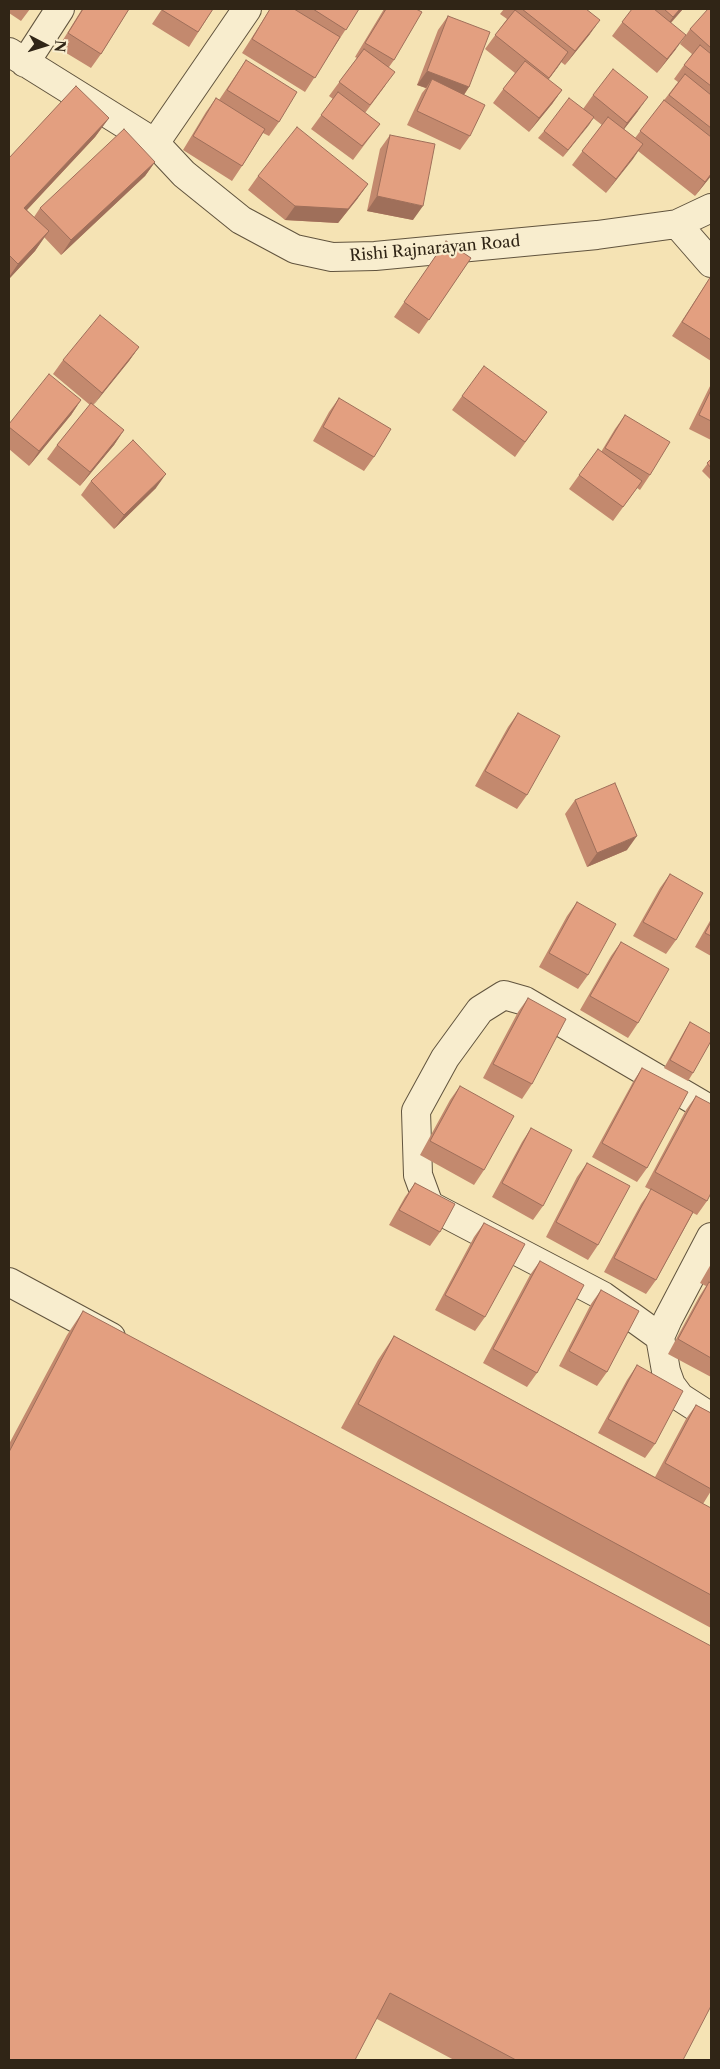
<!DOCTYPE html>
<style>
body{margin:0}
#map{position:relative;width:720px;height:2069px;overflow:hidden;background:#f5e3b4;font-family:"Libre Caslon Text",serif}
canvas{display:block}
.frame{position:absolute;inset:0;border:10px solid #302516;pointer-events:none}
.north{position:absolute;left:20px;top:20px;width:50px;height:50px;-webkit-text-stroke:4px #f8edce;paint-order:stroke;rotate:95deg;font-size:14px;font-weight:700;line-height:20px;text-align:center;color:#302516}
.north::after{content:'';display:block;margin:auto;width:18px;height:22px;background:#302516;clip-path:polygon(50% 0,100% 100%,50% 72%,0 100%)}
</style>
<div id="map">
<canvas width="720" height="2069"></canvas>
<div class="frame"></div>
<div class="north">N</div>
</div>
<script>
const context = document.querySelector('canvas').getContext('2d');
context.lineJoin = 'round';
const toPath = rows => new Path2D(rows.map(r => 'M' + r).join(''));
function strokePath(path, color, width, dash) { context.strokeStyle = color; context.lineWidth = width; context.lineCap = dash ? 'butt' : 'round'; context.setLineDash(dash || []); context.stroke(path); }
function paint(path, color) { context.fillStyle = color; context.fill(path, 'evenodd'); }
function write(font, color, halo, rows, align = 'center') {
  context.font = font + ' "Libre Caslon Text",serif'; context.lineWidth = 4.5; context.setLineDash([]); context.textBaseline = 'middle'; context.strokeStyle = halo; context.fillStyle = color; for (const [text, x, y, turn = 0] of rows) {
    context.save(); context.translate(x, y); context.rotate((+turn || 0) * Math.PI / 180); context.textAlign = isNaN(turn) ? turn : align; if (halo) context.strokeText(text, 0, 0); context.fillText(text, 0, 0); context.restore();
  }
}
const minor = toPath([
 [9,52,155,143,184,174,241,220,295,249,332,257,375,256,597,235,677,224,711,208],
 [25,63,60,9],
 [155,143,247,9],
 [677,224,711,263],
 [711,1237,668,1319,660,1337,666,1371,671,1385,680,1397,711,1417],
 [9,1282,111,1337],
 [660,1337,603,1296,429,1205,418,1175,416,1111,445,1058,480,1010,504,995,525,1001,711,1110]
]);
const wall = toPath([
 [9,9,30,9,21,21,9,13],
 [82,9,129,9,101,54,91,68,58,48],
 [162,9,213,9,189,47,152,24],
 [270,9,359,9,305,92,242,53],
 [384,9,416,9,394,60,389,67,385,86,365,113,380,124,353,160,311,129,333,99,329,96,357,58,355,57],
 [504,9,586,9,590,34,565,65,561,62,548,80,562,90,552,104,529,132,493,103,515,73,485,49,507,19,500,14],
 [632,9,683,9,671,23,676,49,657,73,612,36],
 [711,9,711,176,695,196,638,151,606,193,572,165,602,125,593,118,563,157,538,138,544,131,583,109,593,95,638,111,624,129,635,138,678,82,674,79,692,54,680,44,690,29],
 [448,16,469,87,464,95,470,136,460,150,407,125,422,93,426,88,417,85,438,30],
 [246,60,279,122,269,136,263,133,242,166,232,181,183,150,206,112,216,98,219,100],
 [109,118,95,137,27,210,34,217,40,208,155,162,145,176,61,255,44,237,35,251,9,279,9,158],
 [390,135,413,220,367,211,380,149],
 [258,176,358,198,338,223,285,220,248,190],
 [446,241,471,258,419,334,394,317],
 [711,276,711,361,672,336],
 [139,347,129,361,93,405,124,430,114,445,80,486,47,459,57,445,90,405,53,374,63,360],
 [711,384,711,440,689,429],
 [462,396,547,412,515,457,452,410],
 [339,398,374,457,364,471,313,441,329,412],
 [81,400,71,415,29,466,9,449,9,424],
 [625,415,650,475,640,490,637,488,613,521,569,489,598,449,601,452,615,429],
 [711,459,711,480,702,471],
 [91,481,156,488,114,529,81,495],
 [518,713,527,795,517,809,475,786,508,727],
 [575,800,627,850,587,867,565,814],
 [670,874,676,940,666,954,633,936,660,888],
 [577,902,588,975,578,989,539,967,567,916],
 [711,919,711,956,695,947],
 [621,942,638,1023,628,1038,580,1010,611,956],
 [528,998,532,1084,522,1099,483,1078,518,1012],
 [690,1022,693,1073,688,1081,664,1068,685,1030],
 [642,1068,647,1168,637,1182,592,1157,633,1082],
 [460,1086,484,1170,474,1185,420,1155,450,1100],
 [696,1096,707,1201,697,1215,693,1213,656,1280,646,1294,604,1272,641,1204,651,1190,645,1187,686,1110],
 [531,1128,543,1206,533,1220,492,1197,522,1142],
 [587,1163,598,1245,588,1260,546,1237,577,1177],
 [415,1183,440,1232,430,1246,389,1225,405,1197],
 [484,1223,485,1317,475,1331,435,1310,474,1237],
 [540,1261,537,1373,527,1387,483,1363,530,1275],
 [711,1264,711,1377,668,1354,699,1297,706,1286,700,1283],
 [601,1290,607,1372,597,1386,559,1366,591,1304],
 [83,1311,683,2060,454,2060,377,2019,9,2060,9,1444,67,1335],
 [394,1336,655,1477,686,1419,696,1405,711,1413,711,1491,703,1504,711,1508,711,1628,341,1428,378,1360],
 [637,1365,655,1444,645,1458,598,1433,627,1380]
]);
const shadedWall = toPath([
 [680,9,683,9,663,31,673,17],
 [600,20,590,34,565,65,575,51],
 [686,35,676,49,657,73,667,59],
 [568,52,558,67,539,92,549,78],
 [427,71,469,87,459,102,432,79,426,88,417,85],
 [562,90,552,104,529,132,539,118],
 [648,97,638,111,618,137,627,123],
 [594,117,589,125,563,157,568,150],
 [109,118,95,137,10,228,24,208],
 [643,144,633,159,606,193,616,179],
 [155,162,145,176,61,255,71,240],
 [711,174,711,176,695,196,705,182],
 [368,184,358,198,338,223,285,220,295,206],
 [377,196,423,206,413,220,367,211],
 [49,231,35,251,9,279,9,277,18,264],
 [139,347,129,361,92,407,102,393],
 [81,400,71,415,29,466,39,451],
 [124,430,114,445,80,486,90,472],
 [166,474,156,488,114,529,124,515],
 [637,836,627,850,587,867,597,853]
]);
const building = toPath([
 [83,9,129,9,101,54,68,33,83,9],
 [163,9,213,9,198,32,162,10,163,9],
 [270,9,294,9,340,37,315,78,252,39,270,9],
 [313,9,359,9,346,30,313,9],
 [386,9,416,9,422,12,394,60,365,43,386,9],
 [522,9,586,9,600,20,575,51,522,9],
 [632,9,654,9,686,35,667,59,622,22,632,9],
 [664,9,680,9,673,17,664,9],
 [708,9,711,9,711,48,690,29,708,9],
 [515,10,568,52,549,78,495,35,515,10],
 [448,16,490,32,469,87,427,71,448,16],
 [700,45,711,54,711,86,684,65,700,45],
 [364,49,395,72,370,105,339,82,364,49],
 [246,60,297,92,279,122,227,90,246,60],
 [525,61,562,90,539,118,503,89,525,61],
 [613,69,648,97,627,123,593,95,613,69],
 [685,74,711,95,711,128,669,95,685,74],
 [432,79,485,105,470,136,417,111,432,79],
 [76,86,109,118,24,208,49,231,18,264,9,255,9,158,76,86],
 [338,92,380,124,362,146,321,115,338,92],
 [216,98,265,129,242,166,193,136,216,98],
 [569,98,594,117,568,150,544,131,569,98],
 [664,100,711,137,711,174,705,182,640,131,664,100],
 [608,117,643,144,616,179,582,151,608,117],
 [297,127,368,184,348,209,295,206,258,176,297,127],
 [124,129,155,162,71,240,40,208,124,129],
 [390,135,435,144,423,206,377,196,390,135],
 [446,241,471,258,429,320,404,302,446,241],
 [711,276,711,340,682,322,711,276],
 [100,315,139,347,102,393,63,360,100,315],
 [484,366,547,412,525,442,462,396,484,366],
 [49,374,81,400,39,451,9,427,9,424,49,374],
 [711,390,711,421,699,415,711,390],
 [339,398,391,429,374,457,323,427,339,398],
 [91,403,124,430,90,472,57,445,91,403],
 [625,415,670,442,650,475,605,448,625,415],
 [133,440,166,474,124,515,91,481,133,440],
 [598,449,642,481,623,507,579,475,598,449],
 [711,459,711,468,707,463,711,459],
 [518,713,560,736,527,795,485,771,518,713],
 [615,783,637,836,597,853,575,800,615,783],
 [670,874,703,893,676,940,643,922,670,874],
 [577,902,616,924,588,975,549,953,577,902],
 [711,922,711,936,705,933,711,922],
 [621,942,669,969,638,1023,590,996,621,942],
 [528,998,566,1019,532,1084,493,1064,528,998],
 [690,1022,711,1034,711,1041,693,1073,670,1060,690,1022],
 [642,1068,688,1092,647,1168,602,1143,642,1068],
 [460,1086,514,1116,484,1170,430,1141,460,1086],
 [696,1096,711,1104,711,1193,707,1201,655,1172,696,1096],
 [531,1128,572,1150,543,1206,502,1183,531,1128],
 [587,1163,630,1186,598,1245,556,1222,587,1163],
 [415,1183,455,1204,440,1232,399,1210,415,1183],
 [651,1189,693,1212,656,1280,614,1258,651,1189],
 [484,1223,525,1244,485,1317,445,1295,484,1223],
 [540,1261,584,1285,537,1373,493,1349,540,1261],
 [709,1282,711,1284,711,1358,678,1339,709,1282],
 [601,1290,639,1311,607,1372,569,1351,601,1290],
 [83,1311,711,1646,711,2006,683,2060,516,2060,390,1993,355,2060,9,2060,9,1452,83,1311],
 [394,1336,711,1508,711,1595,358,1404,394,1336],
 [637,1365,683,1391,655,1444,608,1419,637,1365],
 [696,1405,711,1413,711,1489,665,1463,696,1405]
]);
const streetNames = [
 ["Rishi Rajnarayan Road",435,249,-5]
];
strokePath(minor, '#61543e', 30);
strokePath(minor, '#f8edce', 28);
paint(wall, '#c3896e');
paint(shadedWall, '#9f6f5a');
paint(building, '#e39f80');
strokePath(building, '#9f6f5a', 1);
write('16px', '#302516', '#f8edce', streetNames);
</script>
